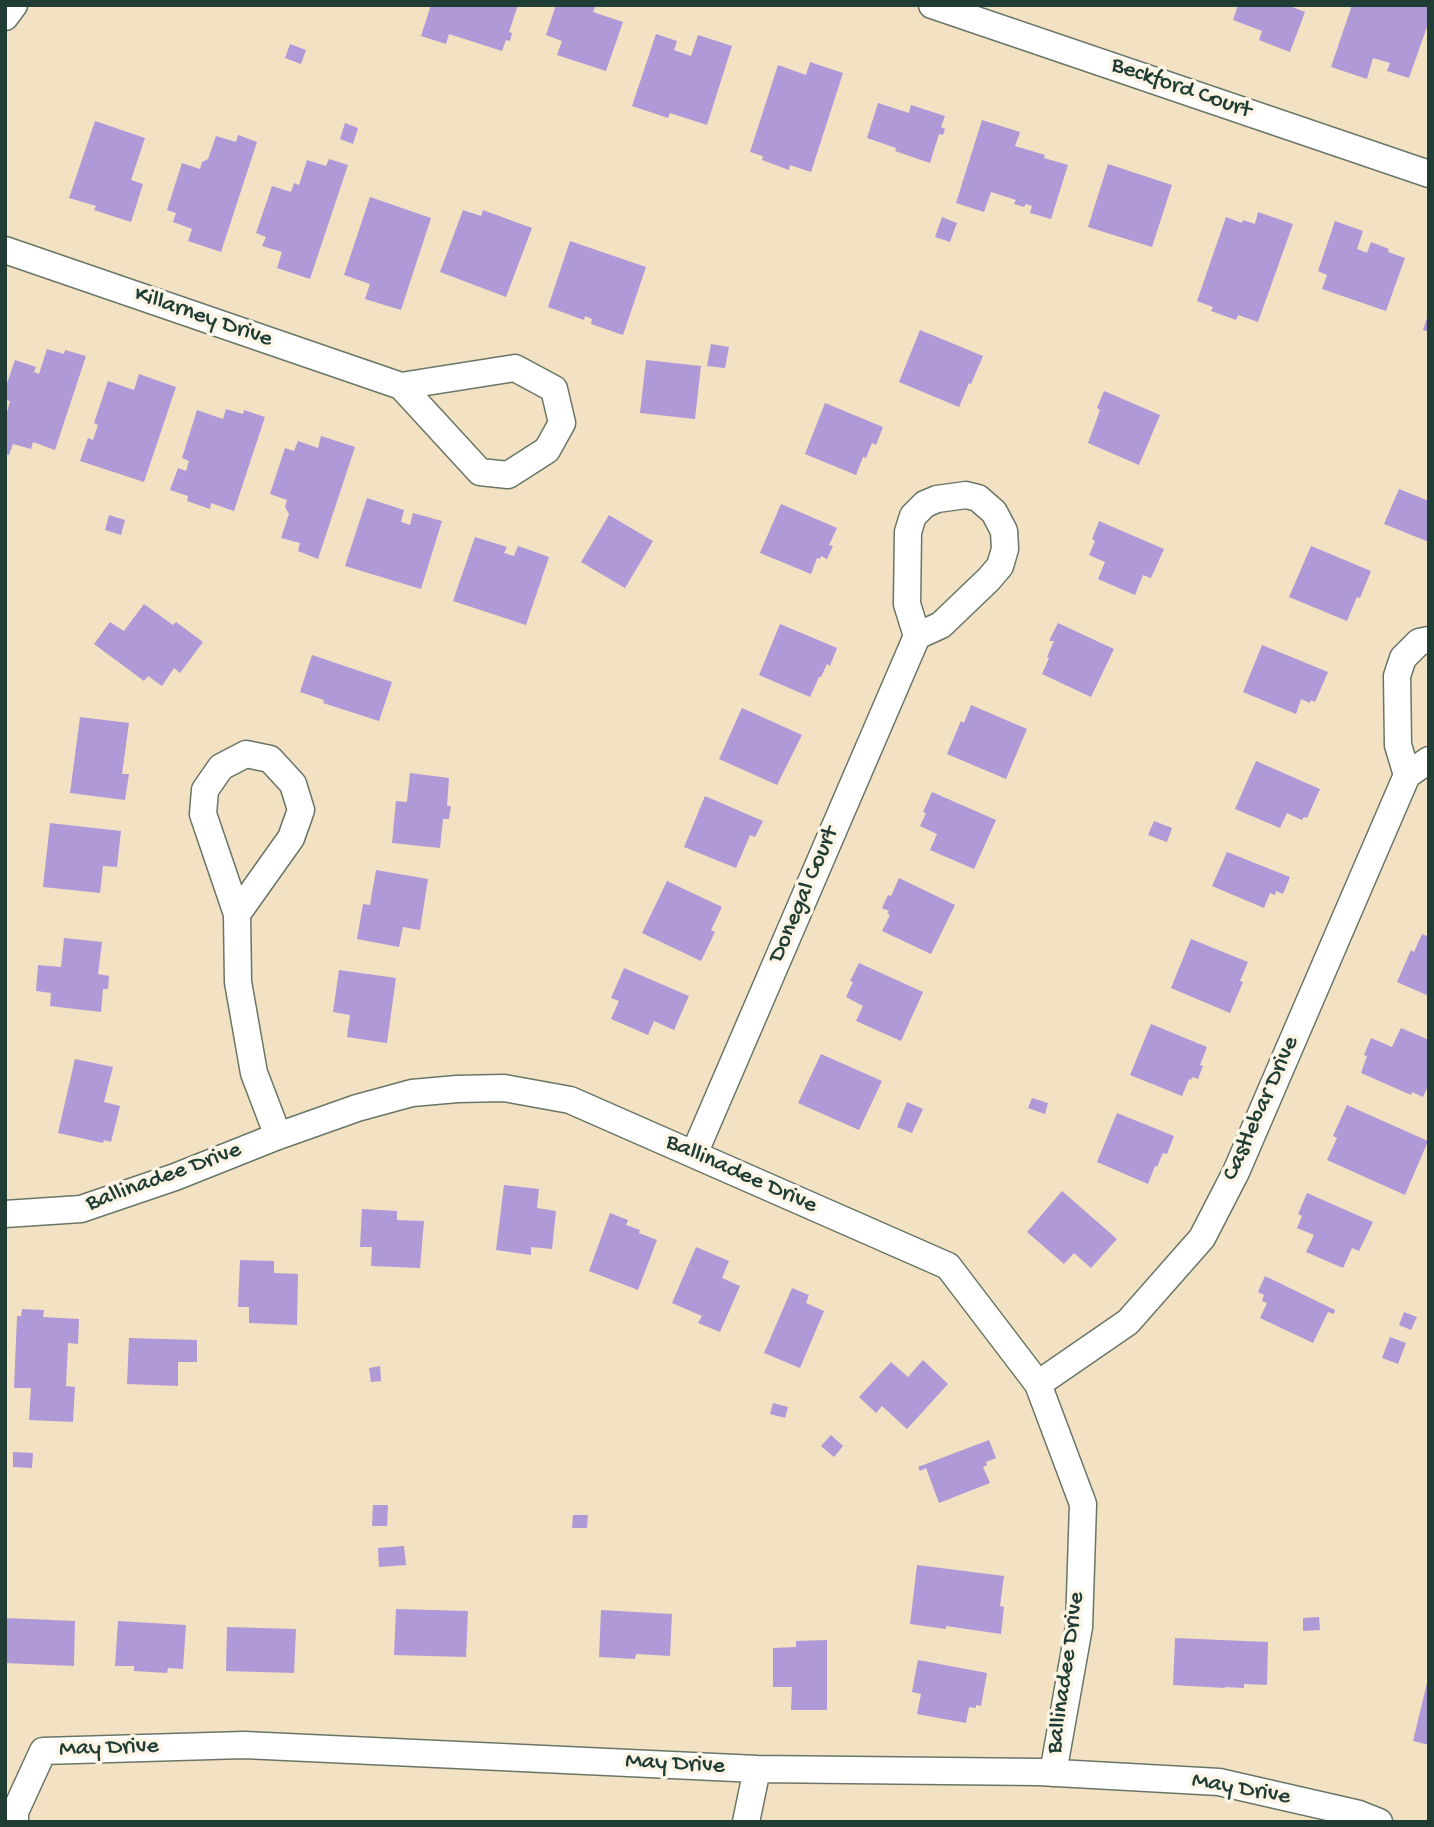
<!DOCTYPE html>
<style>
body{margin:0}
#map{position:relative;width:1434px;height:1827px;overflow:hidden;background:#f2e1c3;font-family:"Gochi Hand",sans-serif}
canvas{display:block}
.frame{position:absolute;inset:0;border:7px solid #1f3d34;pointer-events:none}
</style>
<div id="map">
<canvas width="1434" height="1827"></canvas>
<div class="frame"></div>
</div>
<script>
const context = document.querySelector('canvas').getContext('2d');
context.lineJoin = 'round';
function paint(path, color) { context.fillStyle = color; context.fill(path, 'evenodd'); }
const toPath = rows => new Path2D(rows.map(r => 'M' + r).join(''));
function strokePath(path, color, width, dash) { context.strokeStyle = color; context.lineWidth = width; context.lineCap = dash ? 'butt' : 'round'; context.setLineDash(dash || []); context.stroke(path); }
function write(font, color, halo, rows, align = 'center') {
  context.font = font + ' "Gochi Hand",sans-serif'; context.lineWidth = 7; context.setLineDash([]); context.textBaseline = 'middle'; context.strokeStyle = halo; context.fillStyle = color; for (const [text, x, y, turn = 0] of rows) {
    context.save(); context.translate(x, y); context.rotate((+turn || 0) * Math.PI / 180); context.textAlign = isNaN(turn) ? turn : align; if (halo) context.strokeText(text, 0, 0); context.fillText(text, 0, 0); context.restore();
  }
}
const building = toPath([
 [431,5,518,5,509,32,512,33,510,41,506,40,502,51,449,34,446,44,421,36],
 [556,5,596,5,593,12,623,22,606,71,557,55,562,41,546,35],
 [1238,5,1287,5,1305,12,1290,52,1259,40,1262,31,1233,20],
 [1352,5,1429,5,1429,21,1409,78,1387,71,1390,63,1373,58,1367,79,1331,67],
 [656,34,677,41,674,50,691,56,698,35,732,46,707,125,670,113,668,118,632,106],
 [290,44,306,50,301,64,285,58],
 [810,62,843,73,811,172,790,165,789,170,762,160,763,156,750,152,778,65,806,75],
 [878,103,909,113,911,105,945,116,941,127,945,129,943,135,939,134,930,163,895,151,896,148,867,138],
 [982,120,1020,132,1015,146,1045,155,1044,158,1068,165,1051,219,1030,213,1032,206,1026,204,1024,207,1014,204,1016,200,991,192,984,212,956,203],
 [95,121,145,138,131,180,143,184,131,222,94,210,96,206,69,198],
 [345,123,358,128,353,144,340,139],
 [238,135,257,142,221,252,188,241,192,229,173,222,176,213,167,210,182,163,200,169,202,162,208,159,216,136,236,142],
 [329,159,348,165,310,279,277,268,282,252,262,246,266,237,256,233,272,186,291,192,294,183,299,185,307,160,326,166],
 [1108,164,1172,185,1152,247,1088,227],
 [370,197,431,218,401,310,365,299,370,284,344,275],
 [463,210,481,216,483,210,532,228,506,297,440,272],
 [1258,212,1293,224,1258,322,1238,315,1236,320,1211,311,1213,307,1197,301,1226,217,1242,223,1243,220,1255,224],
 [942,217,957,223,950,242,935,237],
 [1335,221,1363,231,1357,249,1367,253,1371,242,1389,249,1388,252,1405,258,1386,311,1322,289,1327,275,1318,271],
 [570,241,646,267,623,335,591,324,592,319,585,316,584,320,548,307],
 [1428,315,1429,315,1429,332,1423,330],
 [920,330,983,356,971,384,969,383,959,407,899,382],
 [711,344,729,347,725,368,707,366],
 [47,349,64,354,65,350,86,356,55,450,33,442,31,449,13,444,9,455,5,454,5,411,7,412,10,401,5,400,5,389,15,360,36,367,34,372,39,374],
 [646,360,701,366,695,419,640,413],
 [139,374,176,387,144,482,80,461,88,438,93,440,98,425,94,423,108,381,134,390],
 [1104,391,1160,415,1139,465,1088,443,1100,410,1097,408],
 [825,403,883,427,876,445,872,443,866,458,863,457,856,475,805,454],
 [226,409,243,414,244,410,265,417,234,511,211,503,210,509,187,501,188,496,170,490,178,468,186,471,189,461,182,458,197,410,223,419],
 [321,436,355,447,318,559,298,551,300,543,281,538,289,514,285,507,287,500,270,494,285,448,294,451,298,441,318,448],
 [1399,489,1429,501,1429,542,1384,524],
 [367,498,404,510,401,522,410,525,413,513,442,521,421,589,345,566],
 [781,504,837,528,829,545,833,546,827,559,821,556,820,559,817,558,811,574,760,553],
 [109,515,125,520,121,535,105,530],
 [609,515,653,541,625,588,581,562],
 [1099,521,1164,549,1151,578,1143,575,1135,595,1098,579,1105,562,1089,555,1095,541,1092,539],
 [475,537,507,547,504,553,514,556,518,546,549,557,526,625,453,601],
 [1311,546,1371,571,1360,598,1357,597,1347,621,1289,597],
 [144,604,173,625,176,622,203,642,180,673,174,668,162,686,148,676,144,681,94,644,110,622,124,631],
 [1058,623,1114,649,1091,697,1042,674,1049,658,1047,657,1054,641,1049,641],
 [780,624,837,648,830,666,827,664,821,677,819,677,810,697,759,675],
 [1262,645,1328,672,1315,702,1311,700,1310,703,1301,699,1296,714,1243,692],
 [312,655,392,682,379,721,323,703,324,700,300,692],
 [971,705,1027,729,1006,779,947,754,961,721,964,723],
 [742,708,802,735,777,785,719,759],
 [80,717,129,723,122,774,129,774,125,800,70,793],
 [1256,761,1320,789,1307,818,1304,817,1302,820,1287,813,1280,828,1235,809],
 [410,773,449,778,447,806,451,806,449,819,443,819,440,848,392,843,396,801,407,802],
 [932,792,996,820,974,869,930,850,937,834,920,826,926,813,923,812],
 [705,796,763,821,755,837,750,835,736,868,684,847],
 [1154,821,1172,828,1167,842,1148,835],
 [50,823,121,831,117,867,103,866,100,893,43,887],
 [1227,852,1290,877,1283,894,1276,891,1275,895,1270,893,1264,908,1212,886],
 [376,870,428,879,420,930,403,927,399,947,357,939,363,904,370,905],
 [899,878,955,905,931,954,882,931,890,915,887,913,889,911,882,908,888,895,891,896],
 [667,881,722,907,711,930,715,932,701,961,642,933],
 [1422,934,1429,937,1429,996,1397,982,1411,950,1414,952],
 [64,938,102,942,98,974,109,976,108,989,103,989,101,1012,50,1006,51,993,36,991,38,965,61,967],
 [1191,939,1248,962,1240,981,1243,982,1230,1013,1171,988],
 [859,963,923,992,901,1041,856,1021,863,1006,846,997,853,982,850,981],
 [624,968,689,996,674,1030,654,1021,648,1035,611,1019,619,1001,611,998],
 [339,970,396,978,387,1043,347,1037,350,1015,333,1012],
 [1151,1024,1207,1047,1200,1065,1203,1066,1198,1079,1192,1077,1191,1080,1189,1079,1182,1096,1130,1075],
 [1401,1028,1429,1040,1429,1084,1423,1097,1412,1092,1411,1095,1361,1073,1367,1056,1364,1055,1371,1038,1392,1047],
 [821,1054,882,1081,859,1130,798,1103],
 [75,1059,113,1067,104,1102,120,1106,111,1142,104,1140,103,1143,58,1133],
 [1032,1098,1048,1103,1045,1114,1028,1108],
 [907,1102,923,1109,912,1133,897,1127],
 [1347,1105,1428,1141,1405,1195,1327,1160,1337,1138,1333,1136],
 [1117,1113,1174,1136,1167,1154,1163,1153,1157,1167,1155,1166,1148,1184,1097,1162],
 [504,1185,539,1189,537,1208,556,1211,552,1249,531,1247,531,1255,496,1250],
 [1062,1191,1117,1239,1091,1268,1074,1253,1064,1264,1027,1232],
 [1307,1193,1373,1222,1359,1251,1352,1248,1343,1268,1306,1252,1314,1235,1297,1228,1302,1216,1298,1214],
 [362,1209,397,1211,397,1220,424,1221,420,1268,371,1266,372,1247,360,1247],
 [610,1213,628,1220,626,1225,640,1230,639,1233,657,1240,638,1290,589,1271],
 [696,1247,729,1261,722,1278,740,1286,720,1332,698,1323,702,1316,672,1303],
 [240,1260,274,1261,274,1273,298,1274,297,1325,249,1323,249,1307,238,1307],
 [1265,1276,1335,1310,1334,1314,1328,1312,1313,1343,1260,1318,1267,1303,1262,1301,1264,1295,1258,1292],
 [792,1288,809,1295,806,1303,824,1311,800,1368,764,1353],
 [22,1309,44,1310,43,1317,79,1319,78,1344,68,1343,66,1386,75,1387,73,1422,29,1420,31,1388,14,1388,17,1316,21,1316],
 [1404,1312,1417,1317,1411,1330,1399,1325],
 [1390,1337,1406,1343,1398,1364,1382,1358],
 [129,1338,197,1340,197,1362,178,1362,178,1386,127,1384],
 [923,1360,948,1384,907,1429,882,1406,876,1413,859,1397,891,1362,908,1377],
 [380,1366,381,1381,371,1382,369,1368],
 [773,1403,788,1407,785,1418,770,1414],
 [831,1435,843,1446,834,1457,821,1446],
 [989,1440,996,1458,986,1462,987,1465,983,1467,990,1483,939,1503,926,1468,920,1471,918,1467],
 [13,1452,33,1453,32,1468,13,1467],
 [373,1505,388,1505,387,1526,372,1526],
 [573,1515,588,1515,587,1528,572,1528],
 [404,1546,406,1565,379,1567,378,1548],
 [917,1565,1004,1576,1000,1606,1004,1607,1001,1634,946,1626,946,1629,910,1624],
 [396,1609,468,1611,466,1657,394,1655],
 [601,1610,672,1614,670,1656,636,1654,635,1659,599,1657],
 [1319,1617,1320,1630,1303,1631,1303,1618],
 [7,1618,75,1621,74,1666,5,1663],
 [118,1621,186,1625,183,1669,168,1668,167,1673,134,1671,134,1666,115,1666],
 [227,1627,296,1629,294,1673,226,1671],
 [1175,1638,1268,1642,1267,1685,1244,1684,1244,1688,1225,1687,1225,1688,1173,1685],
 [827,1640,827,1710,791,1710,792,1687,773,1687,773,1648,796,1647,796,1641],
 [918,1660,987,1673,981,1706,976,1705,976,1708,969,1707,966,1723,917,1714,921,1694,912,1692],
 [1428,1679,1429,1679,1429,1745,1413,1741]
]);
const minor = toPath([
 [932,5,1429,174],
 [5,17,14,5],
 [5,250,401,386,515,368,554,389,562,423,547,450,508,475,480,472,401,386],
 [1407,775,1398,745,1397,676,1403,658,1419,642,1429,640],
 [237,914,203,814,205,790,221,767,246,754,270,759,293,784,301,810,291,838,237,914,238,982,254,1073,278,1136],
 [694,1154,917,636,907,604,908,532,913,516,925,504,937,499,966,495,978,498,994,512,1004,531,1005,549,1000,566,989,579,941,625,917,636],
 [5,1214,81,1209,175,1177,278,1136,357,1108,412,1093,457,1089,504,1088,570,1100,948,1266,1038,1384,1083,1504,1079,1627,1053,1773],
 [1038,1384,1128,1322,1202,1238,1236,1172,1407,775,1429,760],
 [15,1822,15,1812,43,1751,244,1745,757,1769,1039,1772,1219,1782,1359,1814,1379,1822],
 [746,1822,757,1769]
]);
const streetNames = [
 ["Beckford Court",1181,89,19],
 ["Killarney Drive",203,318,19],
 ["Donegal Court",805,895,-67],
 ["Castlebar Drive",1262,1109,-66],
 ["Ballinadee Drive",741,1175,24],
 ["Ballinadee Drive",164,1178,-20],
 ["Ballinadee Drive",1067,1673,-82],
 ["May Drive",109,1749,-2],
 ["May Drive",675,1765,3],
 ["May Drive",1241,1790,10]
];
paint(building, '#b099d7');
strokePath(minor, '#697666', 29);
strokePath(minor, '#fff', 26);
write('24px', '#1f3d34', '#fcf5e5', streetNames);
</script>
